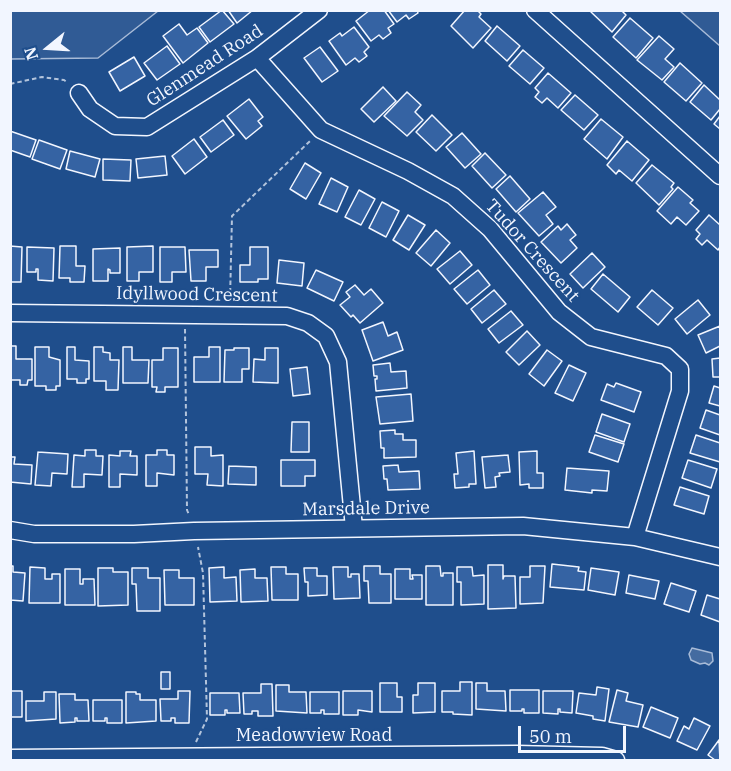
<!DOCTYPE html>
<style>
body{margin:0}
#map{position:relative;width:731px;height:771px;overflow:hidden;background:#1f4e8c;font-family:"IBM Plex Serif",serif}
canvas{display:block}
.frame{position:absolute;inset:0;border:12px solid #f2f6ff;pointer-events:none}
.north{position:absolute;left:18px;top:18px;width:60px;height:60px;-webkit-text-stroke:4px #1f4e8c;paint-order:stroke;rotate:252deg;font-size:16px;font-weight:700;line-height:24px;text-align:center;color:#f2f6ff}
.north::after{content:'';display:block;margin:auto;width:21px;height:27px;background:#f2f6ff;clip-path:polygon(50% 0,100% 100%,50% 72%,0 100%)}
.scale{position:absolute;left:518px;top:726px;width:108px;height:27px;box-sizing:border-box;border:3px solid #f2f6ff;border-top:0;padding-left:8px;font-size:18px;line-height:21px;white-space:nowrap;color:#f2f6ff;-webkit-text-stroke:4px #1f4e8c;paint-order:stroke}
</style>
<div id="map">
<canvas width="731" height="771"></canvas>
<div class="frame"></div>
<div class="north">N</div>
<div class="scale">50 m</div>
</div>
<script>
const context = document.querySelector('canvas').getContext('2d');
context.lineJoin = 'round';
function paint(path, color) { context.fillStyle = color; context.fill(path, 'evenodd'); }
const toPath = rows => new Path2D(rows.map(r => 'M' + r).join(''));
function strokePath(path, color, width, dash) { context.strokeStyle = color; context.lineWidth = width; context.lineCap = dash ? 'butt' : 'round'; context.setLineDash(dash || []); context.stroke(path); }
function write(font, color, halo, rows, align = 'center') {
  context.font = font + ' "IBM Plex Serif",serif'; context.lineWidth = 4.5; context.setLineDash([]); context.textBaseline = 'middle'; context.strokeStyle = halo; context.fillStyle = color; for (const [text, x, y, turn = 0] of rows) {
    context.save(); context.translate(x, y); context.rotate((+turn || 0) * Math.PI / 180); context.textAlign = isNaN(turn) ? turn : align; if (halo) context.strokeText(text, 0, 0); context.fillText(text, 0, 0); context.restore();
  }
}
const built = toPath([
 [10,11,11,10,158,11,98,58,11,59,10,11],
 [680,11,720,11,720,46,680,11]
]);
const water = toPath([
 [692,648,712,653,713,661,709,665,705,663,700,664,691,660,689,654,692,648]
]);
const building = toPath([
 [222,10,234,24,210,42,199,27,222,10],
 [228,10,253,10,237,23,228,10],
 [370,10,384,10,394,24,388,28,391,33,383,39,379,35,371,41,356,21,370,10],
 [388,10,417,10,418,13,409,19,406,15,397,22,388,10],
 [465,10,477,10,481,14,479,17,491,28,473,48,451,26,465,10],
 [592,10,621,10,626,15,612,32,591,12,592,10],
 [630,18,653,38,636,58,613,37,630,18],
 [179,24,187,35,197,28,208,43,183,63,163,36,179,24],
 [497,26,520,46,507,61,485,41,497,26],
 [354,27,369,47,364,52,367,56,359,62,355,58,346,65,329,41,340,33,342,36,354,27],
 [659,36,674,49,665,59,674,67,662,80,637,60,659,36],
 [167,46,180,64,157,80,144,63,167,46],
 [320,47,338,71,322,82,304,58,320,47],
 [523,50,544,68,530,84,509,66,523,50],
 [134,57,145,76,120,91,109,72,134,57],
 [680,63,702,83,686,101,664,82,680,63],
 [548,73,571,93,558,108,547,98,542,103,535,97,539,92,535,88,548,73],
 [704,85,720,100,720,109,711,120,690,102,704,85],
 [383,87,396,101,374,122,361,109,383,87],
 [407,92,421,105,415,112,423,120,407,136,384,116,407,92],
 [575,95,598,115,584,130,561,110,575,95],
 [249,99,263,117,258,121,262,126,246,139,227,116,249,99],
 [432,115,452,135,436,151,416,132,432,115],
 [720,116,720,129,714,124,720,116],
 [601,119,623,137,607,159,584,139,601,119],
 [223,120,234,135,211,152,200,137,223,120],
 [10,131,36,140,30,157,10,150,10,131],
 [462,133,481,154,465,168,446,147,462,133],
 [194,139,207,157,185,174,172,156,194,139],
 [39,140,67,150,60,169,32,159,39,140],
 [627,141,649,160,632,181,619,170,616,174,607,165,627,141],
 [70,151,100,159,95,177,66,169,70,151],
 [485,153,506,175,492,188,472,166,485,153],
 [165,156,167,175,138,178,136,159,165,156],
 [103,159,131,160,130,181,103,180,103,159],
 [305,163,321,173,306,199,290,189,305,163],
 [652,165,674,183,671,187,673,189,659,205,636,183,652,165],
 [510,176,530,199,516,212,496,189,510,176],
 [331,178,348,187,337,212,319,204,331,178],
 [678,187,693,200,690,203,699,211,686,225,677,217,671,224,657,211,678,187],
 [359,190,375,199,361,225,345,217,359,190],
 [543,192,556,207,546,215,553,224,539,236,518,213,543,192],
 [382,202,399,211,386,237,369,228,382,202],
 [408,215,425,225,409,250,393,240,408,215],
 [709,215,720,225,720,247,718,250,707,240,702,245,696,239,700,234,696,230,709,215],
 [567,224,576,235,570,240,577,248,561,263,541,242,558,226,561,230,567,224],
 [436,230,450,243,431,266,416,253,436,230],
 [10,246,22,247,21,282,10,282,10,246],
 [60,246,76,246,76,266,85,266,84,282,70,282,70,278,59,278,60,246],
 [153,246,153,272,139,272,139,281,127,281,127,247,153,246],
 [27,247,54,248,53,281,38,280,38,269,36,269,36,272,27,272,27,247],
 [160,247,185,247,186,272,172,272,172,282,160,282,160,247],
 [250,247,268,247,268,279,258,279,258,282,240,282,240,265,250,265,250,247],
 [120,248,120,273,110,273,110,270,108,269,108,281,93,281,93,249,120,248],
 [189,250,218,250,218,267,206,267,206,281,191,281,189,250],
 [460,251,472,265,450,284,437,269,460,251],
 [592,253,605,267,583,288,570,274,592,253],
 [279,260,304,263,302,286,277,283,279,260],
 [316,270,343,282,334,301,307,288,316,270],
 [478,270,490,285,467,304,454,289,478,270],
 [603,274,630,297,618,312,591,289,603,274],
 [355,285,364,295,371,289,383,303,360,323,353,315,351,317,340,305,350,297,346,292,355,285],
 [494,290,506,304,482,323,471,309,494,290],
 [652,290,673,308,658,325,637,307,652,290],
 [698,300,710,315,687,334,675,319,698,300],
 [511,311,523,325,499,343,488,329,511,311],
 [383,322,388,336,397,332,403,350,373,361,362,330,383,322],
 [720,326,720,346,706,353,698,335,720,326],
 [527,331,540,345,519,365,506,352,527,331],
 [10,346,16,346,16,359,32,359,32,380,28,380,27,385,20,385,20,380,10,380,10,346],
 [35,347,49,347,49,357,60,360,60,386,56,386,56,390,46,390,46,386,35,386,35,347],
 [67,347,75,347,75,360,89,361,89,379,86,379,86,383,77,383,77,379,67,379,67,347],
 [94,347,103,347,103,352,110,353,110,360,119,360,118,390,106,390,106,381,94,381,94,347],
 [123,347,132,347,132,360,149,360,148,383,123,383,123,347],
 [209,347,220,347,220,382,194,382,194,357,209,357,209,347],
 [163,348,178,348,178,387,165,387,165,392,156,392,157,387,152,387,152,360,163,360,163,348],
 [234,348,249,348,249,369,242,369,242,382,224,382,225,350,234,350,234,348],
 [265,348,278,348,278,383,253,382,254,359,265,360,265,348],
 [547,350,562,361,544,386,529,374,547,350],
 [720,358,720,377,713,377,712,359,720,358],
 [390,363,391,372,406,371,407,388,376,391,375,379,377,379,377,376,374,376,373,365,390,363],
 [569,365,586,373,573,401,555,393,569,365],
 [307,367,310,394,293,396,290,369,307,367],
 [616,383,641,392,634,412,601,400,607,384,614,387,616,383],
 [714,386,720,388,720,406,709,403,714,386],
 [411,394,413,421,380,424,376,397,411,394],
 [706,410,720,415,720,435,700,428,706,410],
 [602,414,630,424,624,442,596,432,602,414],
 [292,422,309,422,309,452,291,452,292,422],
 [395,430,395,434,403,434,403,440,416,440,416,457,384,458,384,448,381,448,380,431,395,430],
 [595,435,624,444,618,462,589,452,595,435],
 [696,435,720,443,720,462,690,453,696,435],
 [195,447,211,447,211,456,223,455,223,486,207,485,208,474,195,474,195,447],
 [85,450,96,450,96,456,103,456,102,475,84,474,84,487,72,487,74,455,85,456,85,450],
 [157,450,167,450,167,455,174,455,174,475,157,473,157,486,146,486,146,455,157,455,157,450],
 [120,451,131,451,130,456,137,456,137,475,120,474,120,487,109,487,109,455,120,456,120,451],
 [474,451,476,484,469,484,469,487,455,488,454,474,458,474,456,453,474,451],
 [537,451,537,473,543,473,543,488,529,488,529,484,520,485,519,452,537,451],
 [38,452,68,454,67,474,52,473,51,486,35,485,38,452],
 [508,455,510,472,499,473,500,476,495,477,496,487,485,488,482,457,508,455],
 [10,457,15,457,14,464,32,465,31,484,10,482,10,457],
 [281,460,315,460,315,476,305,476,305,486,281,486,281,460],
 [688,460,717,469,711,488,682,478,688,460],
 [398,465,399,472,419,471,420,489,388,490,387,479,384,479,383,466,398,465],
 [229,466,256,467,256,485,228,484,229,466],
 [567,468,609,471,607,491,592,490,592,493,565,490,567,468],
 [680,487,709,496,704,514,674,505,680,487],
 [552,564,579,567,578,571,586,572,584,590,550,587,552,564],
 [488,565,503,565,503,579,504,576,515,576,516,608,488,609,488,565],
 [10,566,13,566,13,572,25,573,23,601,10,600,10,566],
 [364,566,380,566,380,574,391,574,391,603,369,603,368,581,364,581,364,566],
 [426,566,440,566,441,576,443,576,443,573,453,573,453,605,426,605,426,566],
 [530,566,545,566,543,603,520,604,520,577,530,577,530,566],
 [30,567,45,568,45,579,52,579,52,574,60,574,60,603,29,603,30,567],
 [224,567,224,578,236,577,237,601,210,602,209,568,224,567],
 [271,567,286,567,286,574,298,574,298,600,272,600,271,567],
 [333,567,348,567,348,577,351,577,351,574,359,574,360,598,334,599,333,567],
 [457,567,472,567,473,576,484,575,484,604,461,605,461,582,457,582,457,567],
 [98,568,113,568,113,572,128,572,128,605,98,606,98,568],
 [132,568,148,568,148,578,160,578,160,611,137,611,136,584,132,584,132,568],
 [304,568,317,568,317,576,327,576,327,595,308,596,308,582,305,582,304,568],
 [591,568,619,572,615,595,588,590,591,568],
 [65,569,80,569,80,584,83,584,83,579,94,579,95,605,65,605,65,569],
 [255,569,255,578,267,578,268,601,241,602,240,570,255,569],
 [395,569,410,569,410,579,413,579,412,575,422,575,422,599,395,599,395,569],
 [164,570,179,570,179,578,194,578,194,605,165,605,164,570],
 [629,575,659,581,655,599,626,593,629,575],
 [671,583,696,591,689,612,664,604,671,583],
 [707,595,720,599,720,622,701,615,707,595],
 [161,672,170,672,170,689,161,689,161,672],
 [460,682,472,682,472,715,453,714,453,712,442,712,442,691,460,691,460,682],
 [380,683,397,683,397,697,402,697,402,712,380,712,380,683],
 [418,683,435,683,435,712,413,713,413,695,418,695,418,683],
 [476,683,487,683,487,691,505,691,506,711,476,709,476,683],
 [261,684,272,684,273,716,258,716,258,711,252,711,252,714,244,714,243,693,261,693,261,684],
 [276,685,289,685,289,692,306,692,307,713,276,711,276,685],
 [597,687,609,689,605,721,593,719,593,716,576,713,579,693,596,695,597,687],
 [510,690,539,690,539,713,524,713,524,709,522,709,522,711,510,711,510,690],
 [617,690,628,693,626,701,643,705,638,727,609,722,617,690],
 [11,691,22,691,22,717,10,717,11,691],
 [178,691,190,691,189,723,175,723,175,718,171,718,171,721,161,721,160,699,178,699,178,691],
 [343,691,372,691,372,712,358,710,358,715,343,715,343,691],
 [543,691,573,691,572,713,560,712,560,709,558,709,558,714,543,713,543,691],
 [44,692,56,692,56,719,26,721,26,701,44,701,44,692],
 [126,692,136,692,136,694,140,694,140,700,156,700,156,721,126,723,126,692],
 [310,692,339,692,339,714,324,714,324,710,321,710,321,713,310,713,310,692],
 [210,693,239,693,240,713,227,713,227,710,225,710,225,715,210,715,210,693],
 [59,694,75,694,75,700,88,700,89,721,77,721,77,718,75,718,75,722,60,723,59,694],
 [93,700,122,700,122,723,107,723,107,718,105,718,105,721,93,721,93,700],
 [651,707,678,718,670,738,643,727,651,707],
 [694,718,710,726,697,750,677,741,684,726,689,729,694,718],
 [719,740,720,760,715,760,708,755,719,740]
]);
const path = toPath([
 [10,84,42,77,64,80,68,83],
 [230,300,232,216,310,141],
 [185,329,187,510,189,515],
 [196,742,207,719,203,573,198,547]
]);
const minor = toPath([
 [535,10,720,176],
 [257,58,321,130,408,171,453,196,490,229,559,312,591,337,666,356,680,369,680,391,635,537],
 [79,93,90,109,115,126,147,127,257,58,319,10],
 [10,313,287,316,308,323,326,336,338,362,354,528],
 [10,530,34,534,134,534,194,531,523,526,635,537,720,557],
 [10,758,517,754,602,756,616,760]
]);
const streetNames = [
 ["Glenmead Road",205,66,-33],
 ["Tudor Crescent",532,251,48],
 ["Idyllwood Crescent",197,295,1],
 ["Marsdale Drive",366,509,-1],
 ["Meadowview Road",314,736]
];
paint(built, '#305b95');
strokePath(built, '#a8bbd7', 1.5);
paint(water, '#446ba0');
strokePath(water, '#a8bbd7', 1.5);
paint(building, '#3563a3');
strokePath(building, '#f2f6ff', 1.5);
strokePath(minor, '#f2f6ff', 19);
strokePath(path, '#b3c4dc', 2, [4.5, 3]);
strokePath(minor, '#1f4e8c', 16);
write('18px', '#f2f6ff', '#1f4e8c', streetNames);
</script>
